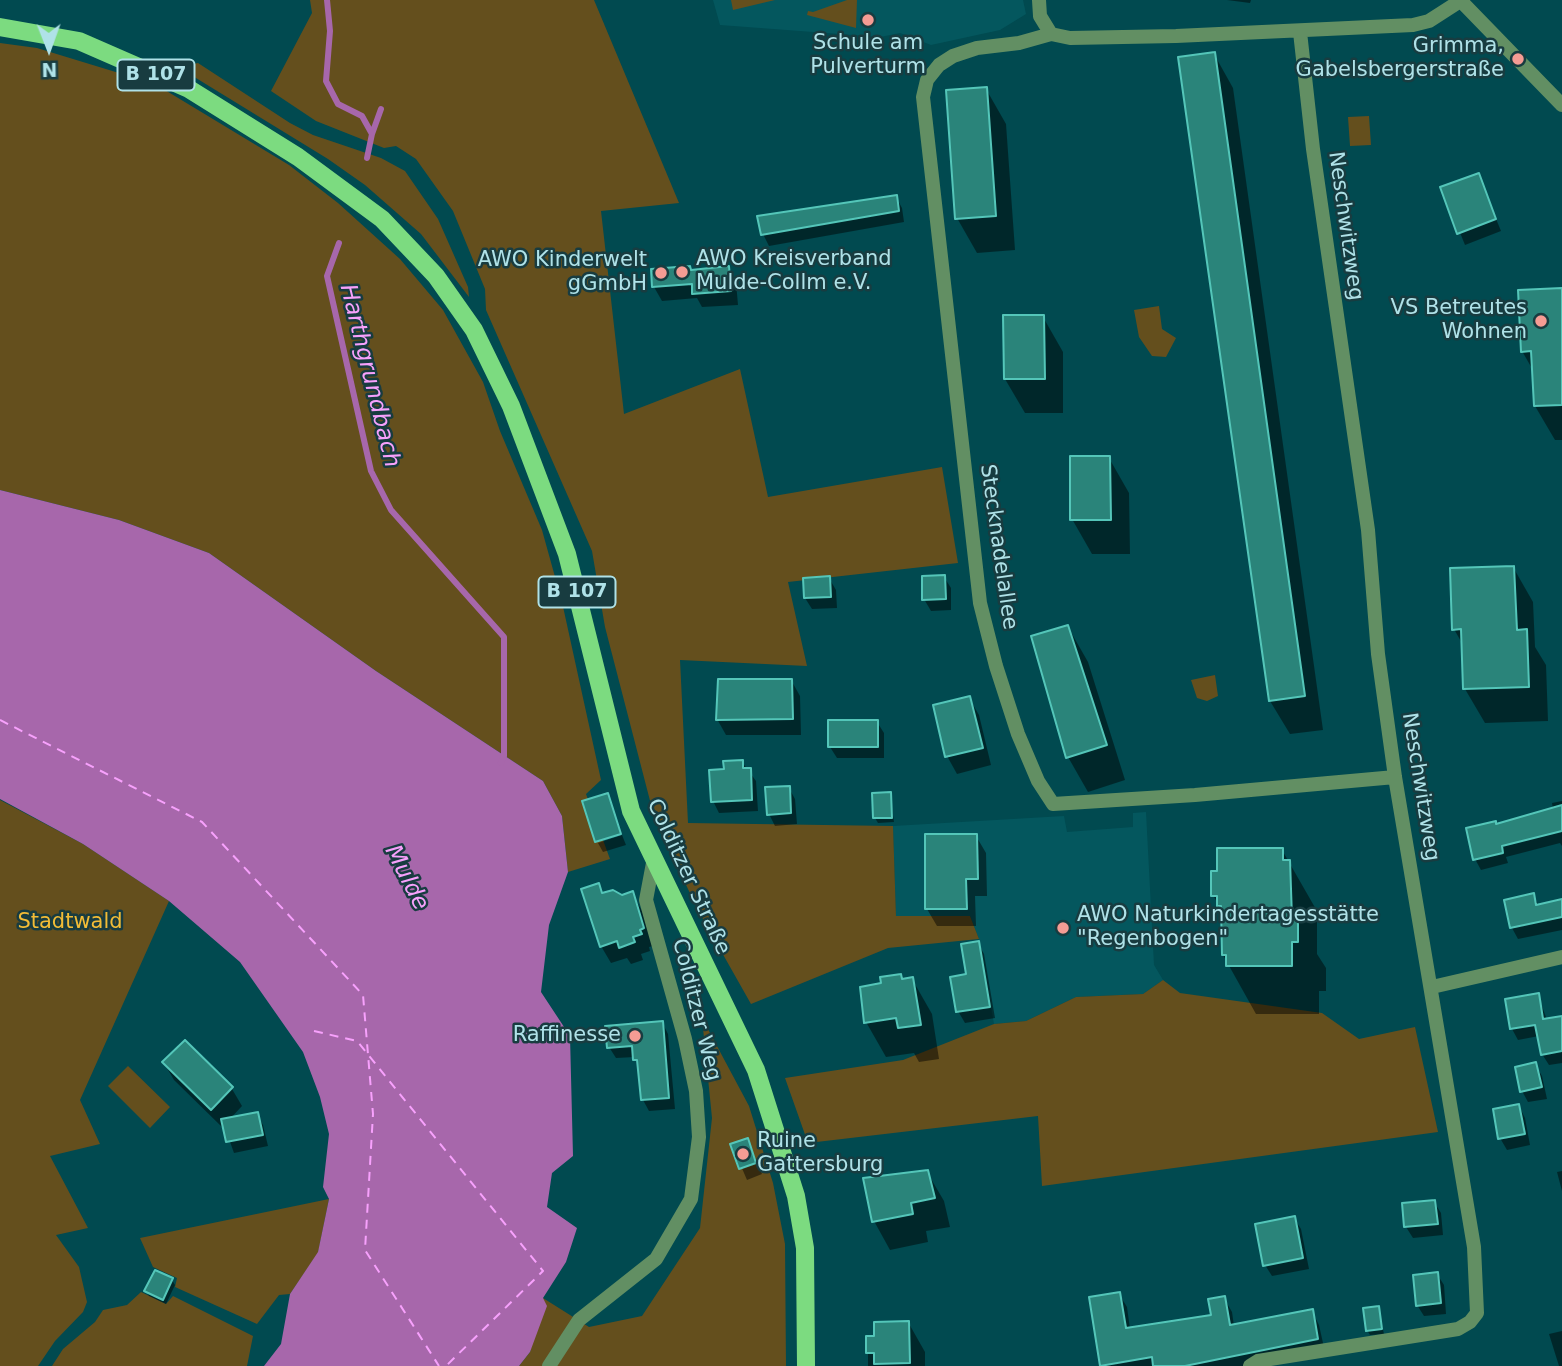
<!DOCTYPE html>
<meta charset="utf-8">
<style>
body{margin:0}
#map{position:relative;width:1562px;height:1366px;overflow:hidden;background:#014a50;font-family:"DejaVu Sans",sans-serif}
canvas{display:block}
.north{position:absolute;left:14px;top:14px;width:70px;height:70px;-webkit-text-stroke:5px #183c40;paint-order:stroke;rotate:179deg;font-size:19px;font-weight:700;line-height:28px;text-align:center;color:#afe2e8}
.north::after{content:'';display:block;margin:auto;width:24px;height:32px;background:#afe2e8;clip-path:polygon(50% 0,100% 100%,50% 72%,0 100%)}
</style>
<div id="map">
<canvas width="1562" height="1366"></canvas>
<div class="north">N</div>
</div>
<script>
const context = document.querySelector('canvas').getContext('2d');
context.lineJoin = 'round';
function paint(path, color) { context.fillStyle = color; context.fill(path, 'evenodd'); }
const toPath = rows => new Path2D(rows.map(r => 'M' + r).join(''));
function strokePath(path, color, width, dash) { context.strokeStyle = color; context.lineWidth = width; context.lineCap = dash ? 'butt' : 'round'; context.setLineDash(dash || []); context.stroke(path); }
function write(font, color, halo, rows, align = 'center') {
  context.font = font + ' "DejaVu Sans",sans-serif'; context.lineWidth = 5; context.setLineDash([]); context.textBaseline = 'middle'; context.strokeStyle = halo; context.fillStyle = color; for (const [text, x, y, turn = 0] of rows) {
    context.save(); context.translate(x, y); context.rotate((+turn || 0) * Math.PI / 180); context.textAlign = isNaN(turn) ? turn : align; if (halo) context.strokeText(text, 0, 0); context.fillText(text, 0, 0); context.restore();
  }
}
const built = toPath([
 [713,0,1023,0,1026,14,1000,30,931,45,900,33,880,37,720,25],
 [1146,812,1154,965,1163,980,1143,994,1076,997,1026,1021,994,1024,979,939,970,916,896,917,893,826,1064,816,1067,832,1133,827,1133,813]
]);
const green = toPath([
 [310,0,594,0,679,203,601,211,624,414,740,369,768,497,942,467,958,563,788,582,807,666,680,660,688,823,893,826,896,916,970,916,979,939,888,948,751,1004,699,912,655,820,605,627,592,551,486,310,485,289,453,211,416,159,396,146,384,148,316,121,271,91,312,13],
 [731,0,775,0,733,10],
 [847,0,857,0,856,28,807,15,808,11,813,12],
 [0,43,37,48,155,84,289,165,338,203,400,259,443,310,483,382,500,431,542,530,562,602,601,780,586,794,610,859,568,872,562,816,543,781,376,671,209,553,119,520,0,490],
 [198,63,290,123,313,135,381,158,405,171,438,219,468,287,469,297,421,234,365,185,328,159,178,67],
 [1369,116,1371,145,1350,146,1348,117],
 [1159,306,1162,329,1176,338,1166,357,1152,356,1139,337,1134,310],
 [1215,675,1218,696,1207,701,1197,698,1191,680],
 [0,800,83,844,169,901,80,1100,100,1144,50,1156,88,1228,56,1235,79,1267,87,1302,83,1312,55,1341,38,1366,0,1366],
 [1163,980,1180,993,1322,1013,1359,1039,1415,1027,1438,1132,1042,1186,1038,1116,808,1143,785,1078,903,1060,994,1024,1026,1021,1076,997,1143,994],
 [702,1018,749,1106,773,1183,785,1244,786,1366,519,1366,530,1352,543,1298,589,1327,642,1316,700,1228,712,1118],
 [128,1066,170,1107,150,1128,108,1086],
 [329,1199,318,1253,290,1294,279,1295,257,1324,175,1287,177,1278,153,1267,140,1238],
 [141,1292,166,1304,173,1296,253,1336,247,1366,52,1366,63,1349,95,1322,103,1310,127,1305]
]);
const water = toPath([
 [0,490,119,520,209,553,376,671,543,781,562,816,568,872,549,925,541,992,570,1036,573,1156,552,1173,547,1207,577,1228,566,1262,543,1298,547,1306,530,1352,519,1366,264,1366,281,1344,290,1294,318,1252,329,1199,323,1187,329,1134,320,1097,303,1052,240,962,169,901,83,844,0,799]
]);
const shadow = toPath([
 [1227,0,1251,0,1250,3],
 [1214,54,1233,88,1323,730,1290,734,1270,701,1180,59],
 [986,89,1006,124,1015,250,977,253,957,218],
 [1478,175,1501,231,1465,245,1442,188],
 [896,197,902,208,904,222,769,246,763,234],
 [728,268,736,282,738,305,702,307,697,298,662,301,654,287,692,272],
 [1562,290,1562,440,1555,440,1535,406,1534,372,1522,351],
 [1043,317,1063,352,1063,413,1025,413,1005,379],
 [1109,458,1129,493,1130,554,1092,554,1072,519],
 [1513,567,1533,602,1535,647,1546,665,1548,721,1485,723,1465,689,1463,645,1454,629],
 [944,577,951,588,951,610,931,611,924,599],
 [829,578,836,590,837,608,812,609,805,598],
 [1068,627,1088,662,1125,780,1088,792,1068,757],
 [791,680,800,696,801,735,726,735,717,719],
 [969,698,979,715,991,765,957,774,947,756],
 [877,722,884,733,884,758,837,758,830,747],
 [742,762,756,781,758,811,719,813,713,801,726,771],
 [789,788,795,799,797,824,775,826,769,814],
 [890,794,894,822,878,823,875,818],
 [607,795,621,832,596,839],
 [1562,801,1562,846,1560,843,1506,857,1508,863,1481,870,1475,859,1496,826,1553,810,1552,803],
 [622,835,626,845,603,852,598,843],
 [976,836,986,853,987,896,975,896,976,926,937,926,927,909],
 [1282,850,1317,911,1317,954,1326,968,1326,991,1319,991,1319,1014,1256,1014,1223,955,1223,913,1213,895],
 [598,885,604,895,622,897,632,893,642,911,653,946,649,947,650,951,641,954,643,960,631,964,627,958,611,963,601,946],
 [1533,895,1539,906,1562,901,1562,930,1518,939,1512,928],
 [978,943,984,954,995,1018,965,1023,958,1011],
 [900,976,903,980,912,979,932,1014,939,1059,919,1062,914,1053,886,1057,866,1022,883,984],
 [1538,995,1547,1020,1562,1018,1562,1063,1549,1065,1542,1054,1539,1036,1518,1040,1512,1029],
 [662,1022,668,1034,675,1109,649,1111,643,1100,640,1068,635,1057,616,1058,609,1047],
 [185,1042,232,1089,242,1106,229,1120,257,1114,263,1125,268,1146,234,1153,224,1125,222,1127,174,1080,164,1063],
 [1535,1064,1542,1076,1547,1099,1528,1102,1522,1091],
 [1519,1106,1525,1118,1530,1145,1507,1150,1500,1138],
 [747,1140,762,1174,747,1180,732,1145],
 [1562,1171,1562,1191,1557,1172],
 [927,1172,944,1201,950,1227,926,1231,928,1242,890,1250,874,1221],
 [1434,1202,1441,1213,1443,1235,1413,1238,1406,1227,1404,1205],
 [1294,1218,1301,1229,1309,1269,1272,1276,1265,1265],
 [1437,1274,1444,1285,1446,1314,1424,1316,1417,1305],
 [172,1280,175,1285,166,1304,149,1296,146,1291],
 [1119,1294,1127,1307,1130,1329,1213,1317,1224,1298,1232,1312,1234,1326,1312,1311,1319,1325,1325,1352,1257,1366,1102,1366],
 [1378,1308,1384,1334,1370,1335,1367,1330],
 [908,1322,925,1352,925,1366,868,1366,868,1338,876,1338],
 [1562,1331,1562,1366,1559,1366,1549,1334]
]);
const stream = toPath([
 [327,0,330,31,326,81,338,104,362,116,372,134,367,158],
 [372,134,381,109],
 [339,243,327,276,371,471,391,510,504,637,504,756,501,763]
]);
const ferry = toPath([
 [0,720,202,822,363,995,373,1114,365,1250,439,1366],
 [314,1031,357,1041,543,1271,446,1366]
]);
const building = toPath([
 [1215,52,1305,696,1269,701,1178,57,1215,52],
 [987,87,996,216,955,219,946,90,987,87],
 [1479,173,1496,219,1457,234,1440,187,1479,173],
 [897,195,899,211,761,235,757,216,897,195],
 [690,266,691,270,729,266,731,291,692,294,692,284,652,287,651,269,690,266],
 [1562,288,1562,405,1534,406,1531,351,1521,352,1518,290,1562,288],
 [1003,315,1044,315,1045,379,1004,379,1003,315],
 [1070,456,1110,456,1111,520,1070,520,1070,456],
 [1514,566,1517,630,1527,629,1529,687,1463,689,1461,629,1452,630,1450,568,1514,566],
 [945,575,946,599,922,600,922,576,945,575],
 [830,576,831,597,804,598,803,578,830,576],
 [1068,625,1107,745,1066,758,1031,636,1068,625],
 [718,679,792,679,793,719,716,720,718,679],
 [970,696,983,748,945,757,933,705,970,696],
 [828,720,878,720,878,747,828,747,828,720],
 [743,760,743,768,751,768,752,800,711,802,709,770,724,769,723,761,743,760],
 [790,786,791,813,767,815,765,787,790,786],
 [891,792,892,818,873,818,872,793,891,792],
 [608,793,621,834,595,842,582,801,608,793],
 [1562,805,1562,831,1502,846,1503,853,1473,860,1466,828,1496,821,1496,824,1562,805],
 [925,834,977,834,978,879,966,879,967,909,925,909,925,834],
 [1217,848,1283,848,1283,860,1290,860,1292,918,1298,918,1298,942,1292,942,1292,966,1226,966,1226,955,1222,955,1221,906,1217,906,1217,896,1211,896,1211,871,1217,871,1217,848],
 [599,883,602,893,613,890,622,895,633,891,644,928,640,930,642,934,633,937,635,942,619,948,617,941,600,947,581,889,599,883],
 [1534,893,1536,905,1562,899,1562,917,1510,928,1504,900,1534,893],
 [979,941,990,1007,956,1012,950,977,966,974,961,944,979,941],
 [901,974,902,979,913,977,921,1025,898,1028,896,1018,864,1023,860,987,881,983,880,977,901,974],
 [1539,993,1543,1019,1562,1016,1562,1051,1541,1055,1535,1025,1510,1029,1505,999,1539,993],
 [663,1021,669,1098,641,1100,637,1060,633,1060,632,1046,607,1048,605,1026,663,1021],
 [185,1040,233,1087,211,1110,162,1062,185,1040],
 [1536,1062,1542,1087,1520,1092,1515,1067,1536,1062],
 [1519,1104,1525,1134,1498,1139,1493,1109,1519,1104],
 [258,1112,263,1135,226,1142,221,1119,258,1112],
 [748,1138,756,1163,739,1169,730,1144,748,1138],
 [928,1170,935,1198,911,1203,913,1214,872,1222,863,1178,928,1170],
 [1435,1200,1438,1224,1404,1227,1402,1203,1435,1200],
 [1295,1216,1303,1258,1263,1266,1255,1224,1295,1216],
 [155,1270,173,1278,163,1300,144,1291,155,1270],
 [1438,1272,1441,1303,1416,1306,1413,1275,1438,1272],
 [1120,1292,1126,1328,1211,1315,1208,1299,1225,1296,1230,1325,1313,1309,1318,1339,1185,1366,1153,1366,1152,1357,1100,1366,1089,1297,1120,1292],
 [1379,1306,1382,1329,1366,1331,1363,1308,1379,1306],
 [909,1321,910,1363,874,1364,874,1353,866,1353,866,1336,874,1336,874,1322,909,1321]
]);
const minor = toPath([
 [1039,0,1040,16,1051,34],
 [1460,0,1562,105],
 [1395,777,1195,795,1053,804,1038,781,1018,734,996,666,980,603,923,97,927,80,939,65,953,56,977,48,1019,43,1051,34,1070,38,1176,36,1413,25,1429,21,1460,1],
 [1432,987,1562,957],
 [549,1366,579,1320,656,1259,691,1199,699,1137,696,1091,685,1039,646,900,653,863],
 [1250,1366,1258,1361,1458,1329,1470,1322,1477,1313,1474,1247,1395,777,1378,654,1368,530,1313,149,1300,32]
]);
const primary = toPath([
 [0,27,79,41,189,89,298,157,382,219,436,276,474,330,511,406,567,554,631,811,756,1070,796,1196,805,1248,806,1366]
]);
const markers = [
 [868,20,7,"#f59c94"],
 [1518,59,7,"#f59c94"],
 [682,272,7,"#f59c94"],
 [661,273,7,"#f59c94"],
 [1541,321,7,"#f59c94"],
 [1063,928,7,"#f59c94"],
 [635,1036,7,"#f59c94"],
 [743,1154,7,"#f59c94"]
];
const shields = [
 [156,75,77],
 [577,592,77]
];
const shieldNames = [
 ["B 107",156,75],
 ["B 107",577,592]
];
const poiNames = [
 ["Schule am",868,44,"center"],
 ["Pulverturm",868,68,"center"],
 ["Grimma,",1504,47],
 ["Gabelsbergerstraße",1504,71],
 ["AWO Kreisverband",696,260,"left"],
 ["Mulde-Collm e.V.",696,284,"left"],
 ["AWO Kinderwelt",647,261],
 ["gGmbH",647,285],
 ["VS Betreutes",1527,309],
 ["Wohnen",1527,333],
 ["AWO Naturkindertagesstätte",1077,916,"left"],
 ["\"Regenbogen\"",1077,940,"left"],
 ["Raffinesse",621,1036],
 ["Ruine",757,1142,"left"],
 ["Gattersburg",757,1166,"left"]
];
const streetNames = [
 ["Neschwitzweg",1345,226,82],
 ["Stecknadelallee",998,547,82],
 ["Neschwitzweg",1420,787,81],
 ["Colditzer Straße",688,877,65],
 ["Colditzer Weg",696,1010,76]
];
const parkNames = [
 ["Stadtwald",70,923]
];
const waterNames = [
 ["Harthgrundbach",369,376,76],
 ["Mulde",406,878,63]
];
paint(built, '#04575e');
paint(green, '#644f1d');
paint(water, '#a767ab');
paint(shadow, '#0007');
strokePath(stream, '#a767ab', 6);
strokePath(ferry, '#f7a1fc', 2, [9, 7]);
paint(building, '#2a847a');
strokePath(building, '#54c6b9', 2);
strokePath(minor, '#628f63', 14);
strokePath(primary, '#7cdb80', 18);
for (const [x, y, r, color] of markers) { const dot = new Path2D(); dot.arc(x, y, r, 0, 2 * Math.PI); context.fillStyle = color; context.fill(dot); strokePath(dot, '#183c40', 2.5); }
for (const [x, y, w] of shields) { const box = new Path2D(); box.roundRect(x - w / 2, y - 15.5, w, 31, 5); context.fillStyle = '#183c40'; context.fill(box); strokePath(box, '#afe2e8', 2); }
write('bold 19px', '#afe2e8', null, shieldNames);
write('21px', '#afe2e8', '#183c40', poiNames, 'right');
write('21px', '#afe2e8', '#183c40', streetNames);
write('21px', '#f2bc36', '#183c40', parkNames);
write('italic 23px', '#f7a1fc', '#183c40', waterNames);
</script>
